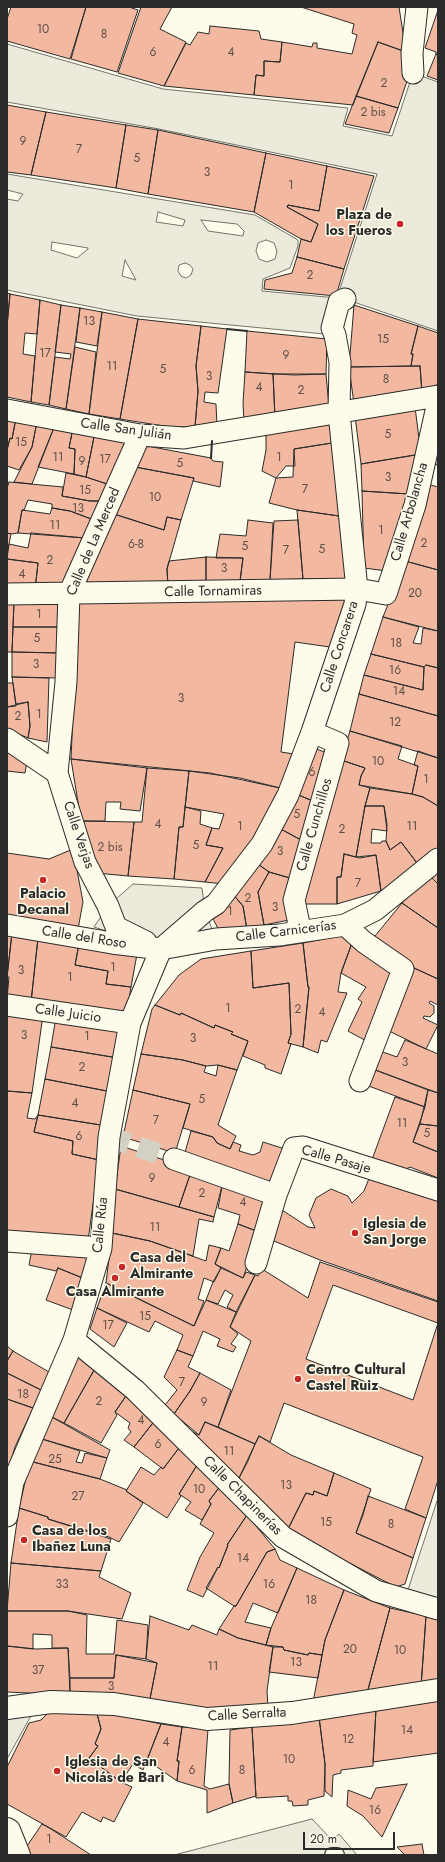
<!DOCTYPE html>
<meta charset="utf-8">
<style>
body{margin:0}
#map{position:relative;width:445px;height:1862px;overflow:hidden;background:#fdfbea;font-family:Jost,sans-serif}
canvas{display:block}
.frame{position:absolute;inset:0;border:8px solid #2b2b2b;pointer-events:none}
.scale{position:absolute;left:303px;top:1832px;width:92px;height:18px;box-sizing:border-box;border:2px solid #2b2b2b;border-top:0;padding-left:5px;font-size:12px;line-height:14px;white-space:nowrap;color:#2b2b2b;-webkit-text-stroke:3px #fdfbea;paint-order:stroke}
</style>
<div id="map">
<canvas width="445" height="1862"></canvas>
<div class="frame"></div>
<div class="scale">20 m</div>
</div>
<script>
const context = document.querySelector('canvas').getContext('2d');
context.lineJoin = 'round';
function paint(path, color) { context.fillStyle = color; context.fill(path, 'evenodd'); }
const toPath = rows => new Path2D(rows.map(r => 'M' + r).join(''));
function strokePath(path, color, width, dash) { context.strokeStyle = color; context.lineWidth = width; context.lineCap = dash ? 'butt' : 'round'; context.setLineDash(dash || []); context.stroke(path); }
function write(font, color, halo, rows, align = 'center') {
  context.font = font + ' Jost,sans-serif'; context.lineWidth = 3; context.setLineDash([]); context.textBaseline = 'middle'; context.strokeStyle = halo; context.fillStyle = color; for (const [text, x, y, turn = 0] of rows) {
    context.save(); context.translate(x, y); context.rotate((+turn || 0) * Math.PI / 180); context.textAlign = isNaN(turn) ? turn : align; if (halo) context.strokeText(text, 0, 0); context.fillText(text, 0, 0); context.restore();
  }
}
const parking = toPath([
 [7,44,163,89,348,108,343,126,392,136,413,73,438,82,438,331,345,299,335,335,137,316,7,290,7,199,18,201,23,194,7,190,7,174,255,215,298,240,298,246,290,268,263,279,262,291,337,298,377,174,159,129,7,102,7,44],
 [158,212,185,220,183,226,156,222,158,212],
 [201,220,237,224,244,231,243,236,208,231,201,220],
 [266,240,274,243,277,251,275,259,267,262,259,259,256,251,258,243,266,240],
 [52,242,88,248,88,249,77,258,51,250,52,242],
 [125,260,136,280,122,276,125,260],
 [185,263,190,265,193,269,191,275,186,278,181,276,178,271,179,265,185,263],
 [133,884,202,888,205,911,216,939,161,949,94,927,108,906,133,884],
 [438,1498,438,1604,405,1599,438,1498],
 [7,1710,32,1714,7,1759,7,1710],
 [312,1819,332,1840,339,1834,357,1855,174,1855,312,1819]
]);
const building = toPath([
 [11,7,86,7,70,59,7,41,7,19,11,7],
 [86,7,129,7,138,10,117,72,71,59,86,7],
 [141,7,172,7,160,29,186,42,164,86,118,73,141,7],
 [301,7,399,7,406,52,378,42,353,105,254,95,256,75,264,76,264,61,280,62,282,42,312,47,313,43,317,43,317,48,352,54,357,35,352,33,354,24,301,7],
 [438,10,438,55,436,54,436,52,425,48,438,10],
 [210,26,259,31,261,39,282,42,280,62,264,61,264,76,256,75,254,95,164,86,186,43,190,45,198,32,209,34,210,26],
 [378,42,406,52,410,72,398,108,356,96,378,42],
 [436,54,438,55,438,80,427,76,436,54],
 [356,96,398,108,389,133,345,124,356,96],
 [7,105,46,112,31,175,7,172,7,105],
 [46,112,126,125,116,188,31,175,46,112],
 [126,125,158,130,148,194,116,188,126,125],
 [158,130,266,153,254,212,148,194,158,130],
 [266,153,327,166,319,211,288,205,287,207,318,224,311,242,301,239,254,212,266,153],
 [327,166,374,176,344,269,297,257,301,239,311,242,318,224,287,207,288,205,319,211,327,166],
 [297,257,344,269,336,296,264,289,265,280,292,273,297,257],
 [7,293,10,294,7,326,7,293],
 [10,294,40,300,37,334,25,333,23,354,35,356,31,402,7,397,7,326,10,294],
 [40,300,61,305,49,405,31,402,40,300],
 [61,305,80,308,66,409,49,405,55,357,70,359,71,354,55,352,61,305],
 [354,305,418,326,411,354,413,354,411,366,349,367,354,305],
 [80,308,102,312,97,346,76,342,80,308],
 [102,312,138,319,120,419,89,414,102,312],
 [138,319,201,326,196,366,198,391,195,427,170,427,120,419,138,319],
 [201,326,227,329,218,393,205,392,204,402,216,404,217,426,195,427,198,391,196,366,201,326],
 [418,326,438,333,438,384,422,393,420,366,411,366,413,354,411,354,418,326],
 [247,331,327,339,326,374,294,375,245,372,247,331],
 [75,347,96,352,89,414,66,409,75,347],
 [420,366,422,393,354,404,349,367,420,366],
 [245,372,273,374,275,418,244,423,243,403,245,372],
 [273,374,326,374,329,407,275,418,273,374],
 [415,407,421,454,361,464,355,416,415,407],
 [7,416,16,418,12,439,10,438,7,450,7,416],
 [16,418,37,422,32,447,19,470,7,466,7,450,10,438,12,439,16,418],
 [37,422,55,425,32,484,14,482,32,447,37,422],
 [330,423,332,443,294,449,295,466,286,466,276,478,262,471,266,450,266,431,330,423],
 [55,425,73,428,69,448,75,449,74,474,38,467,55,425],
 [73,428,95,432,86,477,74,474,75,449,69,448,73,428],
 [95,432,128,442,110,485,86,477,95,432],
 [438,436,438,465,431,464,438,436],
 [332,443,339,516,297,510,269,503,276,478,293,477,294,449,332,443],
 [147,446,211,458,213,461,223,462,220,487,193,481,194,478,135,467,147,446],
 [421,454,409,494,362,491,361,464,421,454],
 [135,467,194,478,181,520,167,517,164,530,114,514,135,467],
 [66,473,86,477,110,485,102,501,90,501,62,496,66,473],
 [9,482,63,487,62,496,90,501,102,501,94,520,70,511,52,508,52,504,28,500,24,510,22,510,18,533,11,534,7,533,7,488,9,482],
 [427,484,438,487,438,570,405,561,427,484],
 [362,491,409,494,387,571,364,568,362,491],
 [52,508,70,511,94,520,85,538,18,533,22,510,50,514,52,508],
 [297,510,339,516,349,579,303,579,297,510],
 [114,514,164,530,167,517,181,520,167,569,168,586,81,590,114,514],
 [248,520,273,523,270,580,240,581,243,558,216,558,220,534,246,536,248,520],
 [298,520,303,579,270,580,274,521,298,520],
 [7,533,11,534,7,554,7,533],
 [31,533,85,538,66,590,35,590,38,563,7,559,9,544,28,548,31,533],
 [206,557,206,582,168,586,167,569,169,561,206,557],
 [206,557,243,558,240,581,206,582,206,557],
 [7,559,38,563,35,590,7,587,7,559],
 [405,561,438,570,438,631,383,617,405,561],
 [346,597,330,647,295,642,281,752,294,754,280,788,210,773,71,759,78,600,346,597],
 [14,602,12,652,7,652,7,603,14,602],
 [14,602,65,603,63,627,13,627,14,602],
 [383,617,419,627,413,643,421,644,423,628,438,631,438,668,426,665,424,667,371,654,383,617],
 [13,627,63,627,61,653,12,652,13,627],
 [12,652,61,653,59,678,12,677,12,652],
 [371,654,424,667,423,690,364,675,371,654],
 [426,665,438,668,438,716,359,694,364,675,423,690,424,667,426,665],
 [12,677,49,678,47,742,28,738,30,726,28,702,16,704,12,677],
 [7,683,13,683,16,706,7,707,7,683],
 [359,694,438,716,438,758,350,731,359,694],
 [28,702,30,726,28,738,7,729,7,707,28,702],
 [350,731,402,746,398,759,418,766,412,794,359,785,361,776,365,768,341,760,350,731],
 [311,747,330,754,315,802,294,793,311,747],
 [7,748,27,762,25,773,7,771,7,748],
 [418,751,438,758,438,806,423,797,412,794,418,766,414,765,418,751],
 [71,759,147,768,140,811,120,809,121,802,106,802,105,821,81,821,71,759],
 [341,760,365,768,361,776,359,785,370,788,365,806,356,857,344,854,341,877,337,877,337,904,306,904,304,901,341,760],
 [147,768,189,771,183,827,179,827,174,879,128,876,134,822,142,822,147,768],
 [189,771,240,778,280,788,253,842,224,884,205,882,223,848,206,845,212,828,219,829,224,814,185,807,189,771],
 [370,788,412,794,423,797,438,806,438,852,420,867,401,842,390,850,386,841,387,824,384,806,365,806,370,788],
 [294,793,315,802,303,841,277,827,294,793],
 [365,806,384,806,387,831,372,829,371,843,381,843,382,841,386,841,390,850,401,842,420,867,381,891,376,855,356,857,365,806],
 [185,807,201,811,200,824,212,828,206,845,223,848,205,882,174,879,179,827,183,827,185,807],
 [81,821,134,822,128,876,96,873,81,821],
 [277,827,303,841,290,878,269,872,255,862,277,827],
 [73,849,83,902,78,929,7,916,7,853,49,859,73,849],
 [344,854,360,858,376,855,381,891,337,904,337,877,341,877,344,854],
 [255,862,269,872,258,892,264,925,247,930,243,906,231,892,255,862],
 [438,869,438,884,430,876,438,869],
 [269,872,290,878,289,920,264,925,258,892,269,872],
 [430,876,438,884,438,928,402,903,430,876],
 [231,892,243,906,247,930,222,936,212,917,231,892],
 [402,903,438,928,438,979,414,968,371,941,402,903],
 [7,932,12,933,7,977,7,932],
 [12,933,38,938,31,1002,7,999,9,977,7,977,12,933],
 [341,936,352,943,341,973,338,992,347,993,327,1042,321,1040,318,1053,303,1047,309,987,308,987,303,943,341,936],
 [38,938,79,944,75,965,108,971,106,984,131,987,126,1018,31,1002,38,938],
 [303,943,308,987,309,987,303,1047,288,1043,291,1034,289,983,253,988,251,951,303,943],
 [352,943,397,972,370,1043,348,1031,362,1002,358,999,366,987,341,973,352,943],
 [79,944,137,954,131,987,106,984,108,971,75,965,79,944],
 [251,951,253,988,289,983,291,1034,288,1043,291,1044,281,1074,265,1068,265,1065,243,1056,248,1041,231,1034,233,1032,215,1025,214,1028,181,1013,180,1015,155,1005,179,975,201,959,251,951],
 [414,968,438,979,438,1005,430,1001,429,1003,434,1006,434,1013,430,1017,424,1016,423,1018,438,1025,426,1049,385,1029,414,968],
 [155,1005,180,1015,181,1013,214,1028,215,1025,233,1032,231,1034,248,1041,237,1070,218,1065,206,1066,183,1060,141,1054,152,1009,155,1005],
 [7,1011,43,1015,32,1093,7,1091,7,1011],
 [56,1017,123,1027,118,1058,51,1047,56,1017],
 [405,1040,438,1054,438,1093,370,1068,377,1050,397,1057,405,1040],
 [51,1047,118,1058,112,1092,45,1079,51,1047],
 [141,1054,183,1060,206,1066,204,1072,216,1076,218,1065,237,1070,218,1125,236,1136,230,1149,217,1143,213,1137,183,1128,190,1104,133,1090,141,1054],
 [370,1068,428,1090,425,1107,366,1085,370,1068],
 [45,1079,112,1092,107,1126,38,1115,45,1079],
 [133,1090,190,1104,176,1150,178,1154,123,1137,133,1090],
 [428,1090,438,1093,438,1126,420,1124,428,1090],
 [7,1091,32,1093,27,1118,35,1119,38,1115,34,1132,73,1141,72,1154,99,1160,88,1241,7,1234,7,1091],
 [395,1097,425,1107,413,1142,438,1152,438,1178,410,1167,406,1169,379,1160,370,1165,395,1097],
 [38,1115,107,1126,99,1160,72,1154,73,1141,34,1132,38,1115],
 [420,1124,438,1126,438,1152,413,1142,420,1124],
 [191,1131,213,1137,217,1143,230,1149,233,1142,241,1145,239,1151,253,1155,260,1152,263,1142,288,1150,274,1187,184,1156,191,1131],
 [121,1146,192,1169,179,1207,115,1189,121,1146],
 [192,1169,223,1182,214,1217,179,1207,192,1169],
 [370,1176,438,1199,438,1301,320,1260,269,1239,279,1208,308,1227,315,1228,309,1215,316,1198,331,1189,348,1196,352,1203,364,1191,370,1176],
 [223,1182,269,1198,259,1232,238,1224,240,1215,218,1208,223,1182],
 [115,1189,214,1217,213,1222,199,1219,193,1256,150,1241,112,1233,115,1189],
 [238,1224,259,1232,243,1278,215,1264,221,1248,229,1251,238,1224],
 [112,1233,150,1241,206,1261,209,1245,221,1248,215,1264,221,1268,214,1282,204,1278,198,1299,204,1301,194,1326,106,1283,112,1233],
 [32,1249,86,1257,89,1261,85,1279,58,1268,56,1271,29,1265,32,1249],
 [320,1262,438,1302,438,1323,333,1285,306,1359,413,1400,438,1323,438,1480,426,1518,405,1509,423,1457,284,1403,270,1442,259,1436,255,1444,218,1427,251,1341,230,1327,255,1275,258,1276,262,1269,308,1298,320,1262],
 [58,1268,85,1279,73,1310,46,1300,58,1268],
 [221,1268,243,1278,246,1272,255,1275,236,1312,227,1307,233,1295,225,1290,218,1304,206,1300,213,1282,221,1268],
 [106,1283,194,1326,206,1300,236,1312,230,1327,238,1334,231,1344,236,1347,233,1352,217,1346,220,1339,203,1331,193,1356,177,1350,183,1335,155,1321,149,1332,97,1308,106,1283],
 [97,1308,127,1323,114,1347,90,1329,97,1308],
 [7,1346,13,1351,7,1361,7,1346],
 [177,1350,193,1356,188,1367,200,1373,190,1391,174,1414,165,1405,177,1390,164,1377,177,1350],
 [13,1351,49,1372,41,1390,7,1373,7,1361,13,1351],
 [80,1353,97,1365,64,1423,50,1416,80,1353],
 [97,1365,128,1393,115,1412,117,1415,101,1443,64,1423,97,1365],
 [7,1373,41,1390,33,1408,7,1399,7,1373],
 [200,1373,231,1390,218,1427,205,1422,199,1435,174,1414,190,1391,200,1373],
 [128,1393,156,1419,134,1447,124,1440,131,1432,128,1428,130,1423,115,1412,128,1393],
 [7,1399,33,1408,15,1447,7,1473,7,1399],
 [50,1416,110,1450,107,1458,42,1439,50,1416],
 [156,1419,182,1444,163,1469,134,1447,156,1419],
 [205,1422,255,1444,248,1461,237,1482,194,1440,193,1432,199,1435,205,1422],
 [259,1436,291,1455,334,1473,327,1496,314,1491,313,1495,306,1493,287,1531,237,1482,259,1436],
 [42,1439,80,1451,76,1462,82,1463,85,1453,107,1458,100,1479,33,1462,42,1439],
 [182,1444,199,1462,179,1494,181,1496,167,1518,126,1491,141,1467,154,1475,161,1467,163,1469,182,1444],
 [33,1462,100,1479,127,1490,126,1491,143,1503,119,1542,109,1537,48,1519,48,1517,19,1508,26,1478,33,1462],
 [199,1462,221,1485,209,1501,211,1504,202,1520,185,1510,191,1502,179,1494,199,1462],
 [334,1473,371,1489,356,1533,413,1558,405,1584,396,1587,287,1531,306,1493,313,1495,314,1491,327,1496,334,1473],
 [221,1485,247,1515,227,1545,228,1545,219,1568,218,1567,203,1597,187,1590,200,1557,214,1533,200,1524,211,1504,209,1501,221,1485],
 [368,1496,426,1518,413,1558,356,1533,363,1515,368,1496],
 [19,1508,48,1517,48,1519,111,1539,101,1571,11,1563,19,1508],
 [247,1515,275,1549,267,1552,236,1606,234,1606,206,1588,218,1567,219,1568,228,1545,227,1545,247,1515],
 [275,1549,280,1560,297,1568,278,1613,253,1603,245,1622,271,1628,266,1645,238,1638,219,1629,234,1606,236,1606,267,1552,275,1549],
 [11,1563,101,1571,99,1577,131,1593,122,1619,68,1611,7,1611,11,1563],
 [297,1568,344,1590,325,1640,322,1655,309,1653,308,1655,284,1650,283,1647,266,1645,271,1628,297,1568],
 [344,1590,390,1608,366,1697,313,1702,325,1640,344,1590],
 [390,1608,426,1616,421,1687,366,1697,390,1608],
 [7,1611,68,1611,87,1615,86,1654,114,1654,117,1620,148,1625,146,1659,116,1655,114,1678,70,1678,68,1648,52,1648,52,1635,33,1634,33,1649,7,1646,7,1611],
 [150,1616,189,1630,192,1625,217,1635,219,1629,238,1638,273,1647,267,1691,268,1708,181,1710,149,1704,157,1663,146,1659,150,1616],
 [426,1616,438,1619,438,1683,421,1687,426,1616],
 [7,1646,36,1649,68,1648,70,1695,7,1692,7,1646],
 [273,1647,283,1647,284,1650,308,1655,309,1653,322,1655,318,1678,269,1672,273,1647],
 [116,1655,157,1663,149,1704,70,1695,70,1678,114,1678,116,1655],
 [438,1699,438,1753,373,1762,376,1709,438,1699],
 [53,1708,96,1710,101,1729,95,1744,98,1746,89,1758,121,1782,132,1787,114,1822,103,1817,101,1822,82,1812,66,1837,7,1804,7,1767,29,1723,41,1720,53,1708],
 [376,1709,373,1766,341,1770,341,1773,333,1775,332,1797,325,1791,325,1764,319,1717,376,1709],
 [96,1710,161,1724,143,1770,133,1764,121,1782,89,1758,98,1746,95,1744,101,1729,96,1710],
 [319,1717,325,1764,324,1796,308,1800,308,1805,293,1806,292,1801,288,1801,288,1796,256,1798,252,1727,319,1717],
 [161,1724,182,1727,177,1761,179,1761,177,1781,147,1760,161,1724],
 [182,1727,208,1729,204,1786,210,1789,229,1784,233,1803,207,1813,207,1790,177,1781,179,1761,177,1761,182,1727],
 [252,1727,256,1796,233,1803,229,1784,230,1730,252,1727],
 [407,1784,382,1837,363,1816,347,1806,348,1790,371,1799,376,1788,407,1784],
 [42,1824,51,1829,91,1855,28,1855,23,1852,42,1824],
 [422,1844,424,1855,405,1855,397,1847,422,1844]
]);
const pedestrianTunnel = toPath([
 [109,1137,174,1159]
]);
const service = toPath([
 [332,1855,337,1855]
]);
const pedestrian = toPath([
 [413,73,412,53,417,7],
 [7,410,140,435,184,438,438,396],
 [7,594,357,589,386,594,415,505,438,402],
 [7,739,57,773,85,862,108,906,116,927,146,942],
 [57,773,66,682,69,594,140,435],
 [7,925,112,943,161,949,216,939,279,935,345,925,375,910,438,859],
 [345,925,364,942,403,969,360,1081],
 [293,933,299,924,294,900,338,743,312,732],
 [7,1005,130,1023],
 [174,1159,276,1195,294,1148,303,1147,438,1190],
 [7,1241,101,1248],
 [256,1263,276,1195],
 [74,1340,135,1390,283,1537,376,1591,438,1609],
 [7,1516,13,1482,74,1340,101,1248,109,1137,130,1023,161,949,205,911,216,904,262,844,288,795,312,732,355,604,357,589,339,413,340,362,335,335,332,328,339,302,345,299]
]);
const minor = toPath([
 [7,1708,51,1702,114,1704,207,1719,292,1713,438,1690],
 [7,1829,9,1830,19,1855]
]);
const wall = toPath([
 [227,329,247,331],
 [211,458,212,441]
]);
const markers = [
 [400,224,4,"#c62828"],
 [43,880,4,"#c62828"],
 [355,1233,4,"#c62828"],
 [122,1267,4,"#c62828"],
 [115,1278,4,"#c62828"],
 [298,1379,4,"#c62828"],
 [24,1540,4,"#c62828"],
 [57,1771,4,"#c62828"]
];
const numberNames = [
 ["10",43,30],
 ["8",104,35],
 ["6",153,53],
 ["4",231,53],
 ["2",384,84],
 ["2 bis",373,113],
 ["9",23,142],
 ["7",79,150],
 ["5",137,159],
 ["3",207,173],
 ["1",291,186],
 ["2",310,276],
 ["13",89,322],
 ["15",383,340],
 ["17",45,354],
 ["9",286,356],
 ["11",112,367],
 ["5",163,370],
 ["3",209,377],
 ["8",386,380],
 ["4",259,388],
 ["2",301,391],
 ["5",388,435],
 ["15",21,443],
 ["11",58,458],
 ["1",279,458],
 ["17",105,460],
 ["9",82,462],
 ["5",180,464],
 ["3",388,478],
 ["7",305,490],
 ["15",85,491],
 ["10",155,498],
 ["13",78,509],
 ["11",55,526],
 ["1",381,531],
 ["2",424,544],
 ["6-8",136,545],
 ["5",245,547],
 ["5",322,550],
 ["7",286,551],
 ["2",50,561],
 ["3",224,569],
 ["4",22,575],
 ["20",415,594],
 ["1",39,615],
 ["5",37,639],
 ["18",396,644],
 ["3",36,665],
 ["16",395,671],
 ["14",399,692],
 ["3",181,699],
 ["1",39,715],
 ["2",18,717],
 ["12",395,723],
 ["10",378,762],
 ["6",312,773],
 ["1",426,780],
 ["5",297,815],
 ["4",158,825],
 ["1",240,827],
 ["11",412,827],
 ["2",342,830],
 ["5",196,846],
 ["2 bis",110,848],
 ["3",280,852],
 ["7",358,884],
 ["2",248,899],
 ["3",275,908],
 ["1",230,912],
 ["1",113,968],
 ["3",21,971],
 ["1",70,978],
 ["1",228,1009],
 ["2",298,1010],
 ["4",322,1013],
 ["3",24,1036],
 ["1",87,1037],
 ["3",193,1039],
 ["3",405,1063],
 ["2",82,1068],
 ["5",202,1100],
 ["4",75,1104],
 ["7",156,1121],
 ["11",402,1124],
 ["5",427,1134],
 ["6",79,1137],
 ["9",152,1179],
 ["2",202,1194],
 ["4",243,1203],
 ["11",155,1228],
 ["15",145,1317],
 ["17",108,1326],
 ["7",182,1383],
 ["18",23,1395],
 ["2",99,1402],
 ["9",204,1403],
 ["4",141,1421],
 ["6",158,1445],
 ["11",229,1452],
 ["25",55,1460],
 ["13",286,1486],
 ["10",199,1490],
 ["27",78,1497],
 ["15",326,1523],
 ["8",391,1525],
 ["14",243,1559],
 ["33",62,1585],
 ["16",269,1585],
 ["18",311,1601],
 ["20",350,1650],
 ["10",400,1651],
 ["13",296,1663],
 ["11",213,1667],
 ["37",38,1671],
 ["3",111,1687],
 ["14",407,1731],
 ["12",348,1740],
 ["4",166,1743],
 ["10",289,1760],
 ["6",192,1771],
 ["8",242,1771],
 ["16",375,1811],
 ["1",49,1840]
];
const poiNames = [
 ["Plaza de",392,216,"right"],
 ["los Fueros",392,232,"right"],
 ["Palacio",43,895,"center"],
 ["Decanal",43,911,"center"],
 ["Iglesia de",363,1225],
 ["San Jorge",363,1241],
 ["Casa del",130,1259],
 ["Almirante",130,1275],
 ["Casa Almirante",115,1293,"center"],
 ["Centro Cultural",306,1371],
 ["Castel Ruiz",306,1387],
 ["Casa de los",32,1532],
 ["Ibañez Luna",32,1548],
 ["Iglesia de San",65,1763],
 ["Nicolás de Bari",65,1779]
];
const streetNames = [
 ["Calle San Julián",126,430,8],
 ["Calle Arbolancha",410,512,-74],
 ["Calle de La Merced",94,542,-67],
 ["Calle Tornamiras",213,592,-1],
 ["Calle Concarera",340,647,-72],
 ["Calle Cunchillos",315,825,-74],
 ["Calle Verjas",78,835,71],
 ["Calle Carnicerías",286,932,-7],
 ["Calle del Roso",84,938,9],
 ["Calle Juicio",68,1014,8],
 ["Calle Pasaje",336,1160,16],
 ["Calle Rúa",101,1225,-84],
 ["Calle Chapinerías",242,1496,45],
 ["Calle Serralta",247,1715,-3]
];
paint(parking, '#eceadb');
strokePath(parking, '#74746e', 1);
paint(building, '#f2b8a0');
strokePath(building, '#2b2b2b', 1);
strokePath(pedestrianTunnel, '#d3d1c4', 21, [21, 10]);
strokePath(service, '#2b2b2b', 16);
strokePath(pedestrian, '#2b2b2b', 23);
strokePath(minor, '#2b2b2b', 24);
strokePath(service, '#fdfbea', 14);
strokePath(pedestrian, '#fdfbea', 21);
strokePath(minor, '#fdfbea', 22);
strokePath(wall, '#2b2b2b', 2);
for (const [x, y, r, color] of markers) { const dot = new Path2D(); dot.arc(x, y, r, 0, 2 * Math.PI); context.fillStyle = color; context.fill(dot); strokePath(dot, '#fdfbea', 1.5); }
write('12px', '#5d4e48', null, numberNames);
write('bold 14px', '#2b2b2b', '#fdfbea', poiNames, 'left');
write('14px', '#2b2b2b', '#fdfbea', streetNames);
</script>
